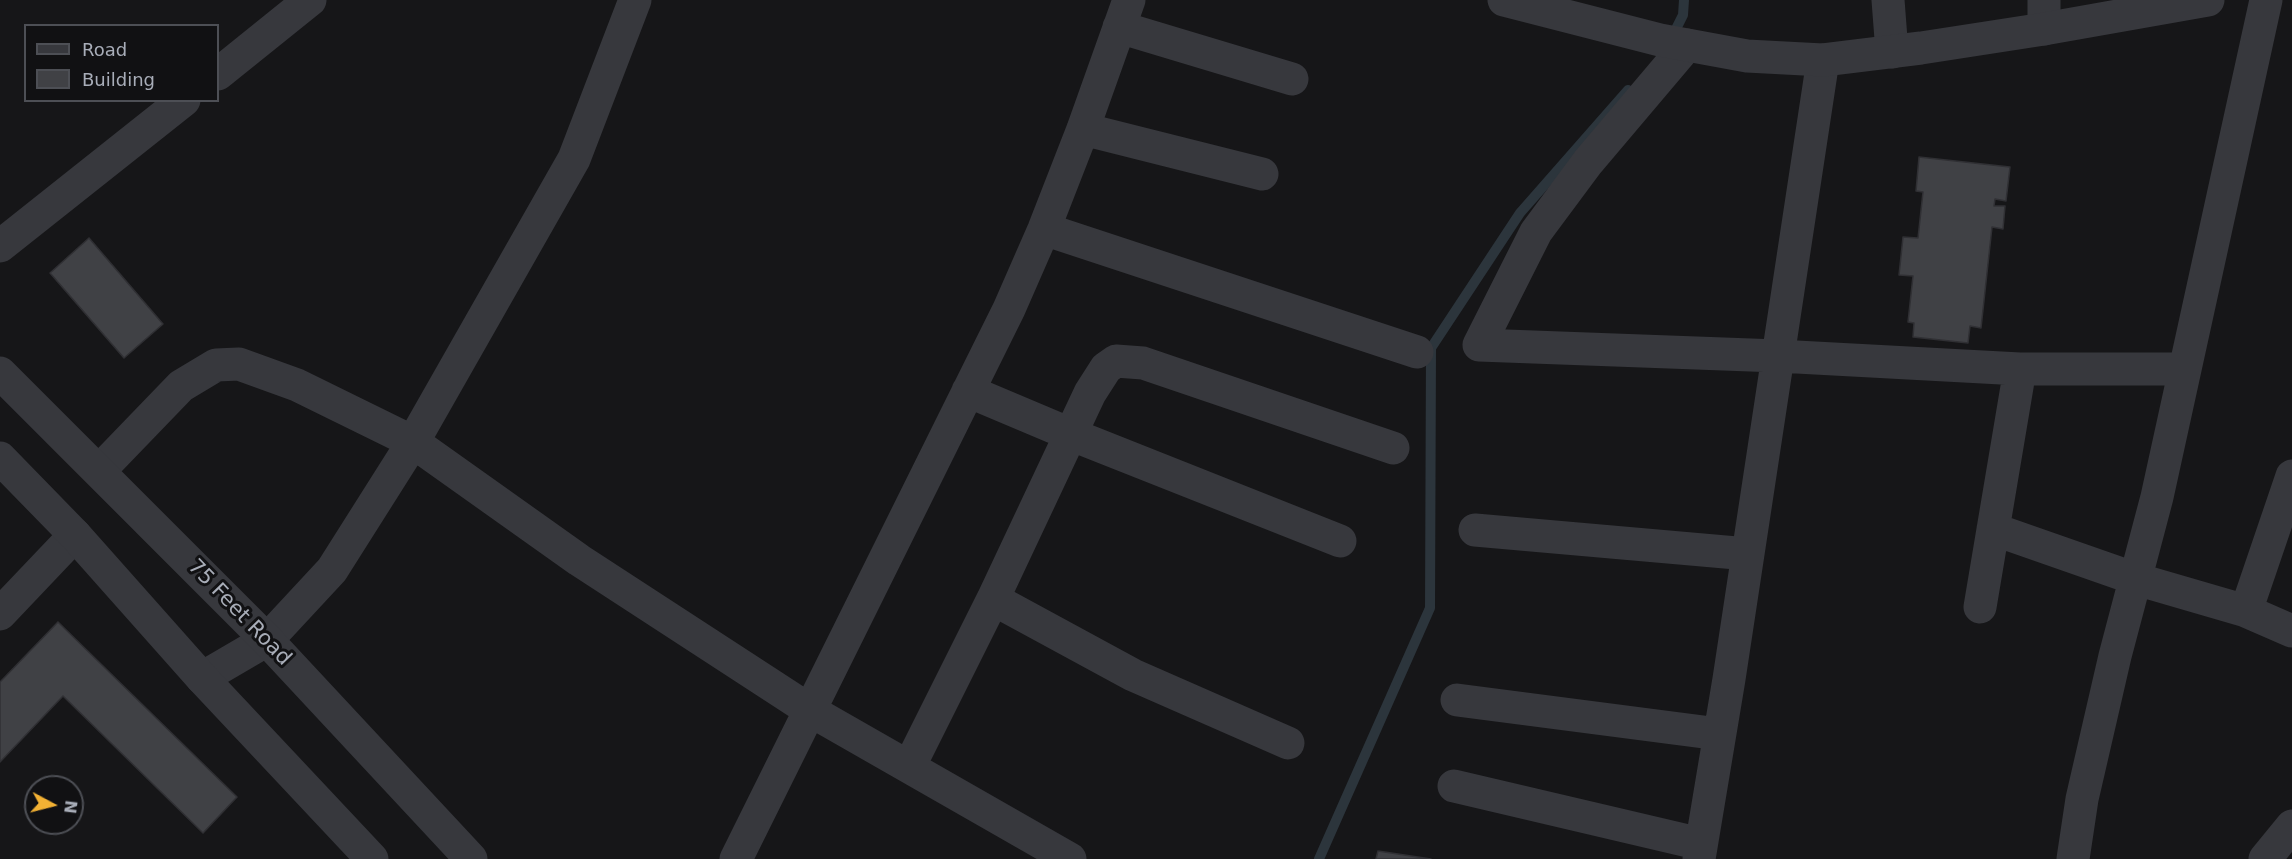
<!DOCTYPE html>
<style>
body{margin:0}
#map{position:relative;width:2292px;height:859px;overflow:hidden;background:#161618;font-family:"DejaVu Sans",sans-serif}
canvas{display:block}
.legend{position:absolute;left:24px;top:24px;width:195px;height:78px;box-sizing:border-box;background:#111113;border:2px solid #4d4f55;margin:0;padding:8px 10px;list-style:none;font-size:18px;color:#a8adb8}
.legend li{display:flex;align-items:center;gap:12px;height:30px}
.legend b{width:30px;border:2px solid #4d4f55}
.north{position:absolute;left:24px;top:775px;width:60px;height:60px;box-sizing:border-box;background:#111113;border:2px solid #4d4f55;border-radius:50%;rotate:97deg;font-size:16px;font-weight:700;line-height:24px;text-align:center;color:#a8adb8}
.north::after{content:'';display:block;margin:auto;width:21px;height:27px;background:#f2b134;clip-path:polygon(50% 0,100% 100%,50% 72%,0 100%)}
</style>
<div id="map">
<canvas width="2292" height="859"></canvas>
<ul class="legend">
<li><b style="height:8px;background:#37383d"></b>Road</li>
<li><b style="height:16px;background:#404145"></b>Building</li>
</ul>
<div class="north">N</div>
</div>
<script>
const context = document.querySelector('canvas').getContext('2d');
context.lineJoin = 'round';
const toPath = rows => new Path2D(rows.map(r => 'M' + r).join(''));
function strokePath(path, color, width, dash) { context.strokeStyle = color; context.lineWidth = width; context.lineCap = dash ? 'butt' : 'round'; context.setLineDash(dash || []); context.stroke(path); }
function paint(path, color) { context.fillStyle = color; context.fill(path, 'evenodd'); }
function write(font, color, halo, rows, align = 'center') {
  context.font = font + ' "DejaVu Sans",sans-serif'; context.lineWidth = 6; context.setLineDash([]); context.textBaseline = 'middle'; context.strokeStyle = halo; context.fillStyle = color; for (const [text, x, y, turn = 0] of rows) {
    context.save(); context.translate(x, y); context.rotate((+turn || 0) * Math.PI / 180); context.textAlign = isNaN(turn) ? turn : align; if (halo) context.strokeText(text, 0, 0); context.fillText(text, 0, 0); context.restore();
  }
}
const stream = toPath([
 [1671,39,1683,15,1684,0],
 [1319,859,1430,608,1431,348,1520,213,1628,90]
]);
const building = toPath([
 [1919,157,2010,167,2006,201,1995,199,1994,206,2005,206,2003,229,1992,227,1981,328,1970,326,1968,343,1913,337,1914,323,1908,322,1913,276,1899,275,1903,237,1918,238,1923,192,1916,191,1919,157],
 [89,238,163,324,124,358,50,273,89,238],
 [58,622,237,797,203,833,63,696,0,762,0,682,58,622],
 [1378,851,1431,859,1376,859,1378,851]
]);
const minor = toPath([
 [1888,0,1892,52],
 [1119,27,1292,79],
 [2044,29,2044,0],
 [1687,45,1588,162,1536,232,1479,345,1778,356,2020,369,2184,369],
 [218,74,310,0],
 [1083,129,1262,174],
 [1044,229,1417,352],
 [0,246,184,100],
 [968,391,1070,434,1340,541],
 [99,471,181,386,216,365,239,364,297,385,413,442,579,560,811,711,1070,859],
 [1993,529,2136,579,2246,611,2292,631],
 [1475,530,1748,554],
 [993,599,1133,675,1288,743],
 [1980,607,2020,369],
 [2246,611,2292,476],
 [0,614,75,535],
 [202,678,267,640,332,570,413,442,574,159,635,0],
 [1457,700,1719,734],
 [909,767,993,599,1090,393,1106,368,1116,361,1143,363,1393,448],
 [1454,786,1701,844],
 [736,859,1009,309,1044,229,1083,129,1129,0],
 [1699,859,1729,679,1823,60],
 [2073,859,2082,799,2115,656,2157,497,2266,0],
 [2265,859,2292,826]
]);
const tertiary = toPath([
 [1504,0,1660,40,1747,56,1823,60,1921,48,2044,29,2208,0],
 [0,373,267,640,471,859],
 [0,458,75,535,202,678,372,859]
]);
const streetNames = [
 ["75 Feet Road",239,613,46]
];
strokePath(stream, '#2c353c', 10);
paint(building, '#404145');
strokePath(building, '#303034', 1.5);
strokePath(minor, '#37383d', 33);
strokePath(tertiary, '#37383d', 33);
write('21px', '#a8adb8', '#111113', streetNames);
</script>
